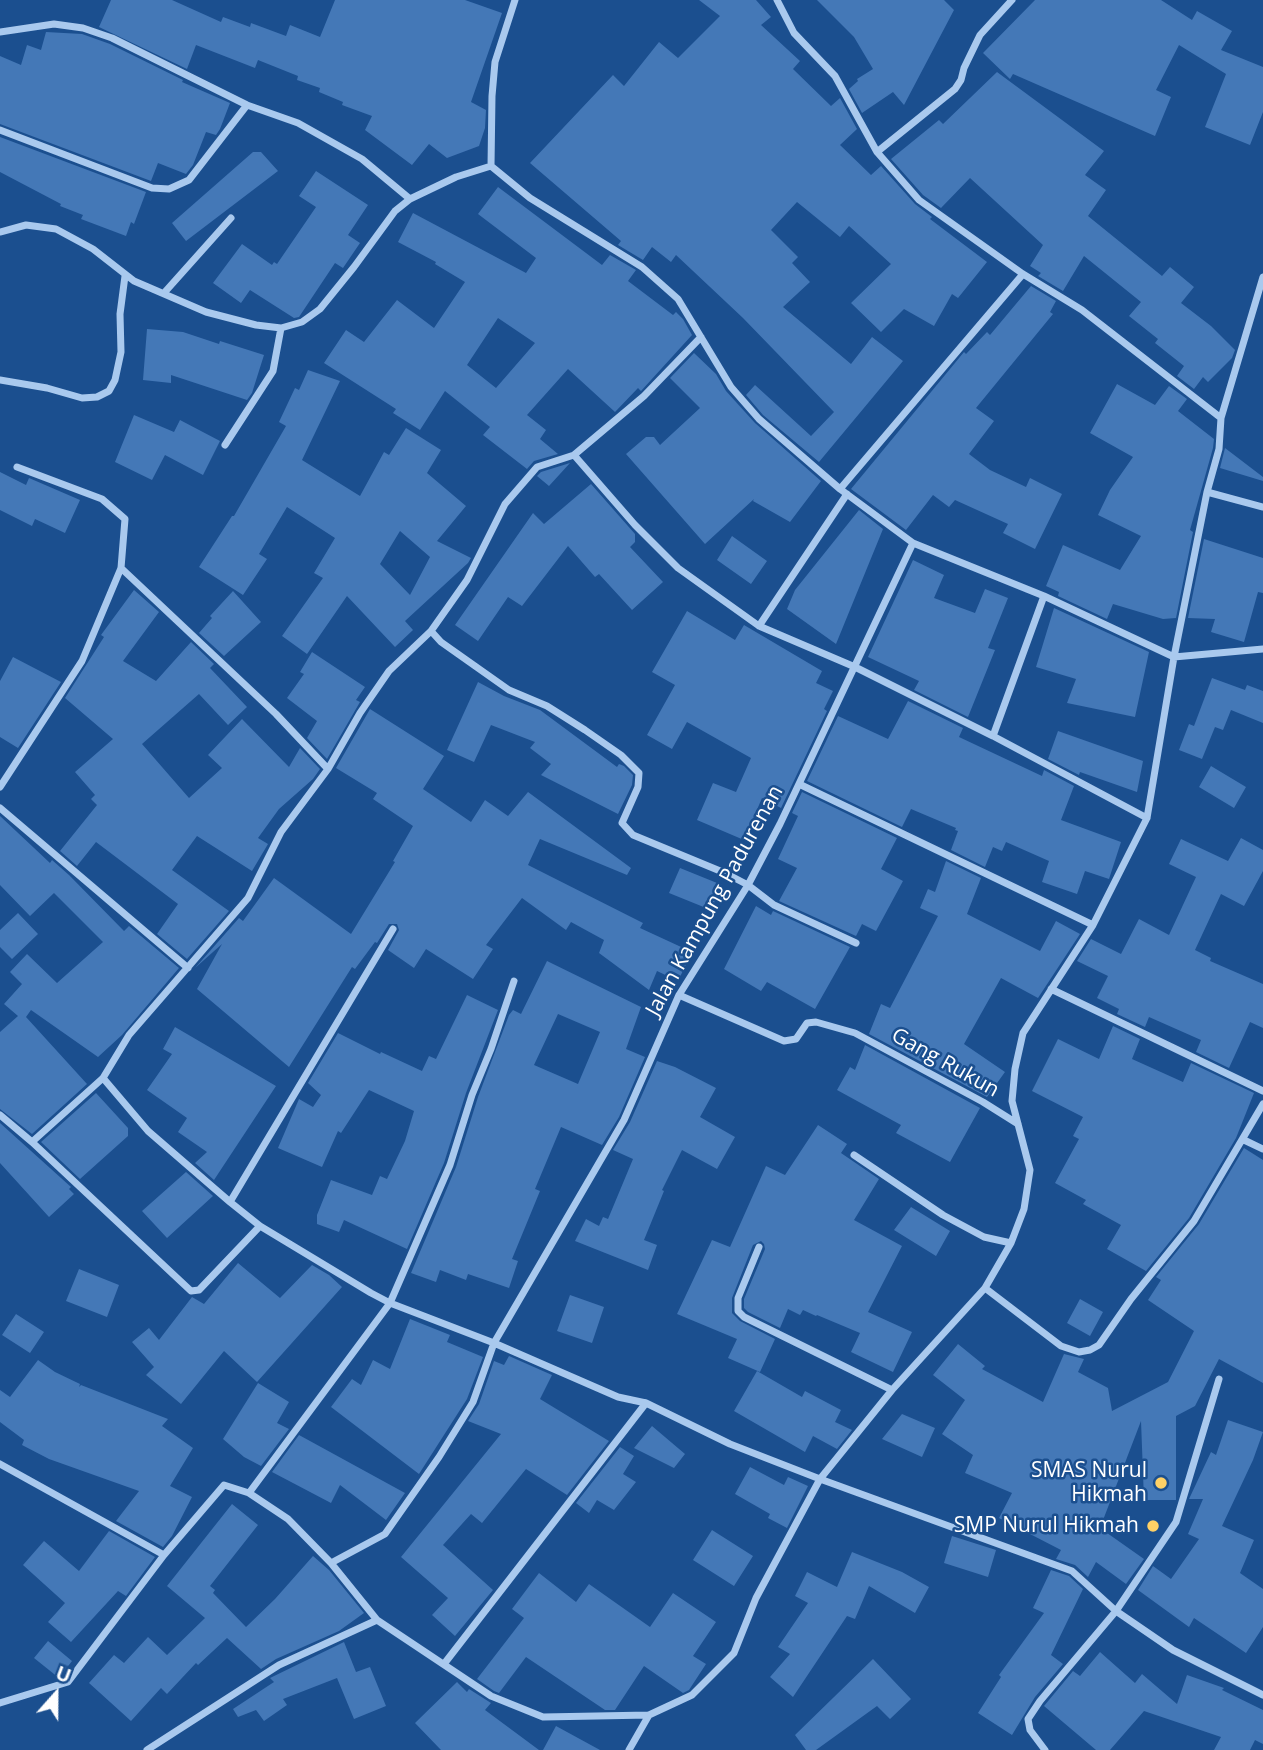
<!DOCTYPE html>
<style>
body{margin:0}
#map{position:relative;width:1263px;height:1750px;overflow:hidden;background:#1b4f8f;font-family:"Open Sans",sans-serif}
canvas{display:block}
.north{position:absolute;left:21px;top:1659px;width:70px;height:70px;-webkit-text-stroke:5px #1b4f8f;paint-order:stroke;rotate:21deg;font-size:19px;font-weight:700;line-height:28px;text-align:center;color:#fff}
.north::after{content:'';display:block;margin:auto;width:24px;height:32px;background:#fff;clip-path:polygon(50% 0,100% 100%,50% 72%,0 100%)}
</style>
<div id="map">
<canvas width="1263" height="1750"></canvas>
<div class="north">U</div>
</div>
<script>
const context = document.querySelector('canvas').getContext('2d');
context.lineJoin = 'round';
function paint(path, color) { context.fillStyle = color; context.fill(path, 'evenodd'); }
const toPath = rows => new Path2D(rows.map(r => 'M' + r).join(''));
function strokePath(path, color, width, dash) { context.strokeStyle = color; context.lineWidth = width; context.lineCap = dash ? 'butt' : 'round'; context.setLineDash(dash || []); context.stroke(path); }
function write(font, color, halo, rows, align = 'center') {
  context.font = font + ' "Open Sans",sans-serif'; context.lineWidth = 5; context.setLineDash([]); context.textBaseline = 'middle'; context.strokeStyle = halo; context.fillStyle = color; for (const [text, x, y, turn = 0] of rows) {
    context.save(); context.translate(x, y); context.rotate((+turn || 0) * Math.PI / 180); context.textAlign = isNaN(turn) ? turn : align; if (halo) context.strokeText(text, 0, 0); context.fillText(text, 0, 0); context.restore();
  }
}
const building = toPath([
 [111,0,172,0,221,22,223,17,250,27,251,23,286,36,290,25,320,37,335,0,465,0,502,13,471,102,486,110,485,128,479,146,447,158,429,144,412,165,365,130,372,116,342,105,343,102,319,92,320,88,297,80,298,76,258,60,255,68,196,45,187,69,99,27],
 [699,0,756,0,771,17,761,25,800,61,793,69,831,106,840,98,857,129,840,145,871,175,881,166,915,204,932,217,930,219,987,262,958,298,952,294,934,326,904,309,881,332,851,303,891,264,849,226,840,237,797,202,771,230,798,257,792,263,810,282,783,307,851,364,872,337,903,361,819,462,763,415,746,395,755,385,811,436,834,412,743,318,676,255,671,262,652,247,643,260,618,245,621,241,530,163,613,75,624,86,659,42,678,58,720,16],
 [817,0,944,0,954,10,904,105,893,92,862,113,849,89,858,81,857,79,873,69,854,37],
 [1035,0,1161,0,1192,20,1197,11,1232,31,1221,50,1263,67,1263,112,1250,145,1205,127,1226,74,1179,45,1156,90,1171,97,1155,136,1013,74,1010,79,983,53],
 [46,32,82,34,110,44,183,80,182,82,230,103,220,129,216,135,206,132,193,165,186,174,158,163,151,181,0,124,0,56,21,65,27,45,41,50],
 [997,72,1104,151,1085,175,1106,190,1088,216,1162,276,1170,267,1194,287,1181,303,1211,326,1235,350,1232,358,1208,382,1203,377,1194,389,1177,376,1184,366,1155,343,1158,339,1129,316,1141,302,1084,256,1063,291,1038,276,1041,273,1030,266,1043,245,970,178,941,208,923,195,891,159,939,120,943,124],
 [0,137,146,192,134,224,131,222,126,236,81,219,83,215,60,206,61,204,0,172],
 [253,152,261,152,278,171,186,241,172,223],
 [316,171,368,205,348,235,360,243,343,268,335,263,299,317,294,318,250,290,241,303,213,283,242,244,272,265,274,262,277,264,316,207,299,196],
 [498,187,602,265,610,255,636,270,628,281,673,315,676,312,683,319,692,335,641,391,638,388,615,412,568,369,527,415,546,430,540,439,558,454,534,461,527,469,483,435,490,427,445,391,420,430,393,413,396,409,324,363,346,330,364,342,397,300,434,328,465,282,435,264,436,262,398,242,413,213,526,273,536,258,478,214],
 [498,318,535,343,496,388,467,365],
 [1031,286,1056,301,1050,312,1053,314,976,408,994,421,969,454,990,470,1026,487,1030,478,1062,494,1035,549,1003,533,1008,524,955,500,949,507,933,495,906,530,851,489,964,352,966,354,987,332,990,335],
 [147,329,183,332,219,344,220,341,264,355,252,393,247,400,171,375,171,383,143,380],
 [694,353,716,374,726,391,755,423,821,481,790,522,753,501,754,499,705,544,626,454,646,437,654,437,660,445,700,408,670,378],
 [308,370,340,381,302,460,360,496,384,452,389,455,406,428,441,450,427,473,466,506,437,541,471,558,468,563,405,621,413,630,395,647,347,596,307,654,282,636,323,578,314,573,335,538,287,507,259,554,267,559,243,595,199,567,232,516,234,516,286,426,279,422,295,388,299,390],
 [400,531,430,557,410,595,380,564],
 [1117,384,1155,405,1169,386,1187,399,1178,411,1214,439,1213,448,1190,530,1193,532,1176,618,1163,619,1113,604,1107,619,1058,596,1059,592,1046,586,1063,545,1120,570,1141,536,1098,515,1110,490,1133,457,1090,433],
 [134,415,174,432,180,420,220,441,203,475,165,455,152,480,115,462],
 [1225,448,1263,477,1263,481,1220,468],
 [570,463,549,486,537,476,541,472],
 [0,472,26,485,29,478,80,500,65,533,35,519,32,526,0,510],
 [591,484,635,534,635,542,630,547,663,582,632,610,599,574,595,577,568,546,522,606,508,597,478,641,455,625,533,513,544,524],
 [859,510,883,529,836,644,787,609,795,590],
 [732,536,767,561,751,584,717,560],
 [1204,539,1263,558,1263,593,1258,592,1244,642,1211,632,1215,619,1188,618],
 [913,560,944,575,934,598,975,613,985,589,1008,598,988,648,995,650,968,717,914,690,919,681,868,657],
 [134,590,159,612,123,661,156,681,191,642,214,664,210,668,247,707,228,725,199,694,142,744,189,798,222,768,208,755,242,719,289,767,300,748,320,769,313,779,279,809,258,838,268,844,252,871,197,836,172,870,229,911,187,959,157,934,178,904,96,842,77,866,60,851,97,805,91,799,95,795,75,772,113,739,65,698,104,637,101,635],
 [233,591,261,622,224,656,199,633,212,618,210,616],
 [1054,608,1149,652,1135,717,1067,703,1076,679,1036,667],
 [687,611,735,640,744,625,822,671,816,683,833,691,824,709,827,711,781,808,762,798,744,840,697,820,713,783,736,792,751,758,687,722,672,749,647,735,675,685,652,672],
 [312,652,365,687,356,700,360,702,327,759,307,738,317,721,287,698,304,674,300,672],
 [13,657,61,682,18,748,0,737,0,681],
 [1212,678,1245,690,1247,685,1263,691,1263,723,1231,710,1223,730,1215,727,1202,759,1179,750,1189,724,1194,726],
 [478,682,504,696,540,710,617,767,619,764,624,766,633,775,632,785,618,814,541,775,551,764,530,748,535,742,491,725,474,762,447,750],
 [908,701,963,728,959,737,1042,776,1044,770,1074,786,1061,820,1121,842,1109,879,1085,871,1077,894,1042,882,1049,861,1006,842,1002,851,993,847,985,867,951,850,958,831,955,830,956,828,911,809,902,827,807,781,838,716,888,739],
 [370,709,444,756,423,789,471,822,485,800,508,816,528,792,631,868,627,875,540,839,528,865,643,923,640,928,692,952,678,981,657,971,649,990,599,953,604,940,571,922,566,930,522,898,486,945,493,949,473,979,426,949,414,968,388,950,399,930,397,924,389,924,377,943,375,942,355,969,352,967,289,1067,197,989,222,944,195,968,239,918,243,921,274,878,351,934,395,862,393,861,413,826,373,799,377,793,336,768],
 [1058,731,1143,761,1137,792,1080,772,1079,775,1048,759],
 [1211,766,1246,787,1234,808,1199,787],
 [802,792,897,838,881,869,903,881,876,931,862,924,856,936,779,901,797,868,778,859,798,816,792,813],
 [0,816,50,863,52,860,69,875,124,931,129,926,179,968,122,1035,98,1057,31,1010,26,1017,87,1084,32,1134,0,1109,0,1032,18,1016,4,1004,22,984,10,972,27,954,57,983,103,942,54,893,30,916,0,885],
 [1241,838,1263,850,1263,871,1244,906,1221,894,1195,950,1211,958,1210,961,1263,984,1263,1028,1250,1022,1229,1068,1196,1052,1201,1040,1149,1017,1145,1027,1117,1014,1119,1009,1097,998,1108,976,1077,961,1091,939,1121,954,1139,919,1169,935,1196,877,1169,864,1181,839,1228,861],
 [946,861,981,878,967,914,1040,951,1056,921,1080,934,1038,998,1001,978,964,1044,1005,1072,987,1097,869,1034,881,1004,890,1008,938,916,920,908,928,889,935,892],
 [680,868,722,885,711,910,669,893],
 [756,906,771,915,773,911,850,947,815,1009,767,982,761,991,724,969],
 [18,913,38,934,12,959,0,947,0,930],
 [547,961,641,1007,626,1049,645,1057,619,1117,602,1145,561,1127,535,1189,540,1191,512,1259,518,1261,509,1288,468,1274,466,1280,440,1270,436,1282,411,1273,456,1167,478,1097,509,1015,513,1010,521,1014],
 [558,1014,600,1032,578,1084,534,1065],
 [467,995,498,1010,466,1093,444,1163,407,1249,344,1220,339,1232,317,1224,317,1215,331,1180,372,1195,380,1176,387,1179,405,1141,414,1111,369,1090,341,1133,338,1131,322,1167,278,1148,299,1099,313,1107,321,1095,308,1083,338,1033,380,1054,381,1052,422,1071,429,1056,436,1059],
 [1113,1026,1140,1039,1132,1059,1183,1082,1191,1063,1254,1093,1236,1138,1189,1218,1146,1271,1107,1249,1121,1225,1083,1204,1086,1200,1055,1183,1079,1139,1073,1136,1083,1117,1032,1091,1058,1039,1099,1059],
 [175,1027,276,1086,214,1180,195,1163,207,1152,178,1132,187,1118,147,1090,172,1054,163,1049],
 [865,1045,980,1108,950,1162,896,1133,901,1125,837,1090,850,1067,855,1070],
 [657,1061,675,1067,716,1088,700,1117,735,1137,717,1169,682,1150,662,1190,664,1191,644,1240,657,1245,648,1270,575,1241,586,1219,599,1226,603,1217,608,1219,633,1159,613,1150,630,1122],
 [96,1093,128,1128,128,1136,80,1179,41,1142],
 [0,1123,71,1187,69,1189,74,1194,49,1217,0,1163],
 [818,1125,847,1144,841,1153,879,1179,854,1220,902,1246,868,1312,912,1332,893,1372,851,1352,860,1333,817,1315,816,1316,803,1310,800,1315,788,1309,780,1328,748,1312,744,1308,744,1299,765,1249,764,1244,761,1241,753,1245,732,1298,732,1313,740,1321,775,1339,760,1372,728,1358,737,1339,677,1314,712,1240,730,1247,766,1166,785,1175],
 [1244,1148,1263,1160,1263,1383,1219,1359,1195,1406,1176,1416,1176,1500,1144,1500,1141,1421,1100,1528,1144,1559,1126,1584,1096,1562,1088,1577,1075,1565,1056,1559,1061,1550,999,1518,1012,1493,965,1473,973,1455,942,1434,965,1400,933,1375,958,1344,985,1366,982,1369,1043,1402,1064,1354,1084,1359,1078,1372,1108,1388,1112,1411,1168,1382,1194,1331,1148,1300,1161,1280,1156,1277,1199,1224],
 [186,1172,213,1196,167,1238,142,1211],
 [911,1207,950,1231,936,1256,894,1230],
 [238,1263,280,1298,312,1265,329,1275,342,1287,257,1382,224,1351,181,1404,146,1375,154,1367,132,1342,149,1328,159,1340,192,1297,204,1304],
 [79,1269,119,1285,107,1317,66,1301],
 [570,1295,604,1307,592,1343,557,1331],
 [1080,1299,1103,1312,1090,1336,1067,1323],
 [16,1314,44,1332,30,1353,2,1335],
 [410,1319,450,1335,447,1342,483,1357,467,1399,419,1474,331,1407,352,1379,361,1385,373,1360,390,1369],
 [509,1356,552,1375,540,1399,609,1441,567,1495,526,1469,482,1523,471,1514,443,1545,493,1590,455,1636,432,1615,448,1598,401,1557,501,1434,468,1421,479,1404,494,1361,504,1365],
 [38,1360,55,1372,80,1384,79,1387,81,1385,168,1419,162,1426,193,1448,170,1486,192,1497,172,1536,163,1547,116,1521,139,1491,49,1459,22,1445,24,1440,0,1422,0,1390,10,1397],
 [757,1371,802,1397,805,1391,841,1410,835,1422,852,1430,837,1449,813,1436,805,1452,734,1411],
 [258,1383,289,1402,277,1423,289,1429,261,1466,244,1457,223,1439],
 [902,1414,935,1428,922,1457,882,1439],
 [1228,1420,1263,1432,1253,1460,1222,1526,1254,1540,1240,1573,1263,1589,1263,1627,1246,1653,1194,1618,1189,1627,1138,1590,1153,1566,1171,1579,1199,1539,1188,1534,1203,1499,1189,1499,1211,1452,1216,1455],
 [652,1426,685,1454,674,1468,634,1448],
 [299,1435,405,1493,386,1520,340,1485,331,1503,272,1472],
 [620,1447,634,1456,623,1474,636,1482,614,1510,597,1500,589,1513,576,1503],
 [750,1467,784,1485,788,1477,808,1486,787,1528,768,1518,770,1514,735,1494],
 [232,1504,258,1525,210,1586,215,1590,213,1593,246,1627,275,1599,313,1556,329,1570,364,1613,339,1631,276,1659,261,1669,227,1638,198,1665,196,1663,167,1694,161,1688,131,1721,89,1683,114,1655,124,1663,148,1637,167,1655,205,1618,167,1586],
 [712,1530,753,1556,734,1586,693,1560],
 [109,1531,155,1557,126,1596,118,1591,71,1642,48,1622,65,1603,23,1565,44,1541,79,1571],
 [952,1536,996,1550,988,1577,944,1563],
 [852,1552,902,1572,929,1587,915,1613,869,1586,855,1619,847,1616,793,1697,770,1677,790,1654,778,1647,808,1603,795,1596,807,1572,837,1587],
 [1051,1570,1069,1576,1083,1589,1051,1655,1063,1664,1035,1697,1012,1735,978,1713,1001,1677,999,1675,1044,1613,1033,1608],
 [539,1573,576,1602,589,1584,650,1627,673,1593,716,1622,693,1656,706,1664,689,1690,683,1693,644,1666,615,1710,605,1710,526,1657,499,1693,494,1691,477,1679,524,1618,512,1609],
 [48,1641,72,1661,59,1678,34,1658],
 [344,1642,356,1672,370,1667,386,1706,354,1719,337,1678,283,1699,287,1705,264,1721,256,1710,238,1717,233,1709,274,1682,270,1678],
 [1100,1652,1135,1683,1142,1674,1177,1704,1187,1675,1224,1688,1222,1690,1263,1710,1263,1744,1255,1740,1250,1750,1214,1750,1221,1737,1144,1711,1110,1750,1096,1750,1044,1706,1073,1671,1080,1676],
 [873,1659,911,1699,890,1719,877,1706,816,1750,806,1750,795,1735],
 [457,1682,467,1692,469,1689,491,1703,485,1710,539,1750,441,1750,415,1723],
 [556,1726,600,1750,543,1750]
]);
const minor = toPath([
 [777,0,794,33,835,76,877,152,919,200,1023,274,1082,310,1221,418],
 [0,32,54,24,83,28,112,38,247,105,298,123,362,159,410,199],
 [0,130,152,188,169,189,189,180,247,105],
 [877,152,955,89,961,80,964,68,980,35,1012,0],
 [491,166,530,198,642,267,678,299,731,387,759,419,840,489,913,543,1044,596,1174,657,1263,649],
 [491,166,492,96,495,62,515,0],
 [0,232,26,225,56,229,93,249,134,281,206,312,256,325,281,328,302,322,320,309,354,267,395,211,410,199,456,177,491,166],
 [164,293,231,218],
 [0,380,47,388,82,398,97,397,109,391,115,380,121,352,120,314,125,276],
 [225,445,273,371,281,328],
 [574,455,635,525,678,568,759,626,855,667,993,736,1147,818],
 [840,489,1023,274],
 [1207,492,1263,507],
 [121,568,276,714,328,769],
 [759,626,847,494],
 [431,631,441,642,509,690,547,706,585,730,621,755,639,773,638,787,622,823,633,835,725,873,748,885,774,905,856,943],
 [993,736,1044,596],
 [799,784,1093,925],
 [0,787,82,661,121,568,125,519,102,499,17,467],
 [0,808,188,968],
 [1051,989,1263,1091],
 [679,995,784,1041,796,1039,807,1023,816,1022,855,1033,983,1102,1018,1124],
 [103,1078,148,1131,230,1202,260,1226,371,1293,390,1303,494,1343,618,1397,646,1403,730,1444,820,1479,892,1390,985,1288,1011,1243,1024,1209,1030,1170,1012,1101,1015,1069,1023,1033,1093,925,1147,818,1174,657,1207,492,1219,449,1221,418,1263,277],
 [0,1115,32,1142,191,1291,199,1290,260,1226],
 [1244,1140,1263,1149],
 [32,1142,103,1078,129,1035,248,898,281,832,328,769,360,713,389,671,431,631,467,580,505,504,537,467,574,455,644,396,701,337],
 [854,1155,943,1215,984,1237,1011,1243],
 [230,1202,393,929],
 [759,1247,738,1298,738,1311,744,1317,892,1390],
 [985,1288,1061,1346,1079,1352,1090,1350,1099,1345,1131,1299,1194,1221,1263,1104],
 [0,1464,164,1555,224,1485,249,1493,288,1519,331,1563,377,1620,491,1696,543,1717,649,1715,692,1695,734,1653,756,1598,820,1479,1072,1571,1116,1611,1173,1650,1263,1695],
 [249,1493,390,1303,450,1165,472,1095,491,1049,514,981],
 [331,1563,385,1534,439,1457,473,1402,494,1343,624,1120,679,995,748,885,780,824,913,543],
 [444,1664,646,1403],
 [0,1703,68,1682,164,1555],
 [147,1750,279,1665,377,1620],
 [629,1750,649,1715],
 [1045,1750,1030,1730,1028,1719,1040,1701,1116,1611,1176,1522,1219,1379]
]);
const markers = [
 [1161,1483,7,"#ffd166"],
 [1153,1526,7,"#ffd166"]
];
const streetNames = [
 ["Jalan Kampung Padurenan",715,901,-61],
 ["Gang Rukun",945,1063,29]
];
const poiNames = [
 ["SMAS Nurul",1147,1471],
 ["Hikmah",1147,1495],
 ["SMP Nurul Hikmah",1139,1526]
];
paint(building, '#4478b7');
strokePath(minor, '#a9c9ee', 7);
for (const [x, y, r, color] of markers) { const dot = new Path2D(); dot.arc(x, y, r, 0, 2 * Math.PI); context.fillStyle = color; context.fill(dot); strokePath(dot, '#1b4f8f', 2.5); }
write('21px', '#fff', '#1b4f8f', streetNames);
write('21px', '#fff', '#1b4f8f', poiNames, 'right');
</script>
